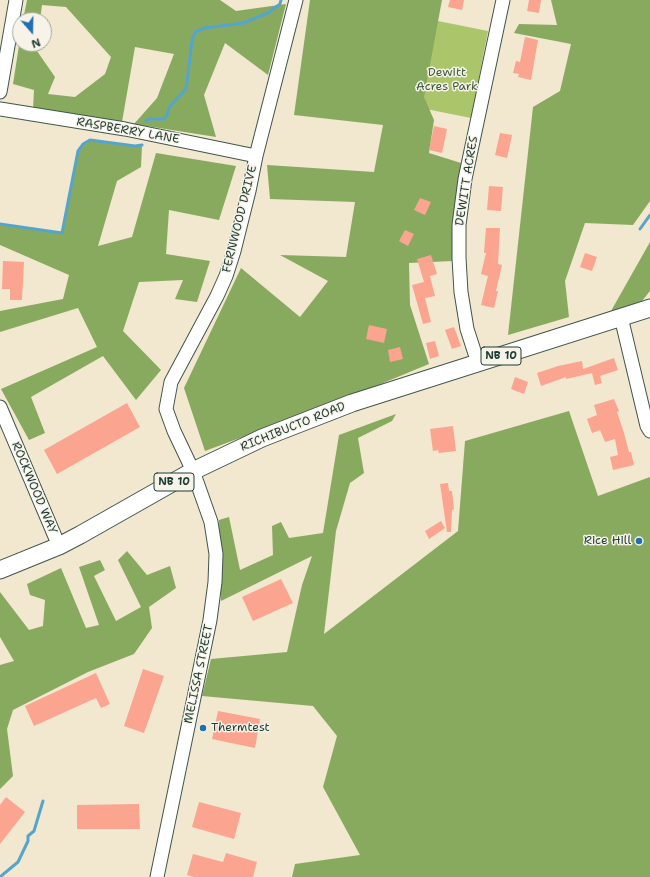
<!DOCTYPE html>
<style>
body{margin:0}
#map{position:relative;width:650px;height:877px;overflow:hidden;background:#f2e7cf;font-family:"Shantell Sans",sans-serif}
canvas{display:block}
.north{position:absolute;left:12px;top:12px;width:40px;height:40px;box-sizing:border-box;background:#f7f3e8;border:1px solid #a1aaa0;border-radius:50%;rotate:160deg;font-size:11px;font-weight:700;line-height:16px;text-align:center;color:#1f3d34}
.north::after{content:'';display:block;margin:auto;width:14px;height:18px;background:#1f6fb2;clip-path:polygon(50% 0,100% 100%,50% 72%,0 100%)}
</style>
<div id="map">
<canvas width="650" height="877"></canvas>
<div class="north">N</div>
</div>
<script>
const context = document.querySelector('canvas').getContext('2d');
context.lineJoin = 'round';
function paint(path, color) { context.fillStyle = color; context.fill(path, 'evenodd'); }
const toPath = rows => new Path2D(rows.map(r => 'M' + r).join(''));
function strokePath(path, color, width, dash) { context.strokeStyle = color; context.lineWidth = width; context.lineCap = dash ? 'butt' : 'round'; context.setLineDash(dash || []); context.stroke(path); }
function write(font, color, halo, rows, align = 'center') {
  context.font = font + ' "Shantell Sans",sans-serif'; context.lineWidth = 3; context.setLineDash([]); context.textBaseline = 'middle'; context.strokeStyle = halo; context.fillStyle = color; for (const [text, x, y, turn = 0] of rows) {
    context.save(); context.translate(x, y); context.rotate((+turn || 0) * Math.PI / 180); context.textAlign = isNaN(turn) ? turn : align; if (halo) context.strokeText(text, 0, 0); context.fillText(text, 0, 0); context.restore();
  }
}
const green = toPath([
 [428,19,488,31,471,118,411,106]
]);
const forest = toPath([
 [27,0,220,0,236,11,286,4,268,75,225,43,204,95,216,137,134,124,157,98,174,54,135,47,122,122,33,110,34,90,13,84,20,39,20,44,37,44,37,51,55,77,48,94,75,97,105,74,111,57,66,7,42,5,40,20,23,20],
 [310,0,442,0,424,97,434,120,429,153,461,163,453,261,409,263,410,305,429,364,342,400,205,451,184,388,241,268,300,317,328,281,280,255,346,257,355,202,270,199,267,165,374,172,383,125,294,115],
 [551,0,650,0,650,201,633,225,585,223,565,281,569,317,508,335,533,107,560,91,571,44,514,33,519,24,557,25],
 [90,140,135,146,142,145,141,167,117,181,98,246,132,237,156,153,236,166,219,220,169,210,166,254,210,261,197,302,175,299,183,280,139,282,123,331,161,370,136,400,103,356,31,397,45,433,29,440,1,389,97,347,78,308,0,332,0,311,63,299,69,275,0,245,0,224,62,233,78,151,83,144],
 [650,242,650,291,642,301,611,311],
 [569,411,598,496,650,477,650,877,292,877,295,864,360,855,323,787,337,736,313,706,202,696,211,659,287,652,302,585,312,556,221,601,219,520,229,517,240,570,273,555,272,526,281,522,289,538,323,533,339,435,396,414,392,421,358,438,364,473,350,483,336,531,324,634,458,531,465,441],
 [127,551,147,575,170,566,176,588,149,607,152,628,134,654,88,672,13,710,7,729,13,776,0,789,0,665,14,661,0,637,0,592,29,630,43,626,45,600,30,595,27,584,61,568,86,628,99,625,79,567,100,560,105,570,94,576,116,621,141,607,118,560]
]);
const stream = toPath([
 [146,121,149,119,164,119,167,115,170,106,186,89,192,41,195,32,205,28,243,23,268,13,280,4,281,0],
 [0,224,62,233,78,151,83,144,90,140,135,146,142,145],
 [640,229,650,215],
 [0,877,18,862,28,841,28,836,34,831,43,801]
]);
const building = toPath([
 [450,0,464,0,462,10,448,7],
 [529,0,541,0,539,13,527,11],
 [525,37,538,40,531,80,518,77,519,74,513,73,516,61,520,62],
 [434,126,447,129,442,153,429,150],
 [500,133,512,135,507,158,495,155],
 [489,186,503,187,501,211,487,210],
 [420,198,431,202,425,215,414,210],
 [486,228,500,228,498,264,502,265,496,291,498,291,494,308,481,305,488,276,481,274,486,253,484,253],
 [405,230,414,234,408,246,399,241],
 [585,253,597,257,592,271,580,267],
 [431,255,437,274,430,276,435,296,425,298,431,322,423,324,412,285,424,282,417,259],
 [3,261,24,262,22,300,10,300,10,289,2,289],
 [369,325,387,329,384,343,366,339],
 [454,327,461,346,452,349,445,330],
 [435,341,439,356,430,359,426,343],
 [400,347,403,359,390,362,388,350],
 [614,358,618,370,600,376,602,383,595,385,592,373,566,379,566,377,541,386,537,373,558,366,582,361,583,369],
 [515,377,528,382,524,394,511,389],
 [614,399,619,411,617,412,624,433,629,452,631,452,634,465,613,470,610,457,618,455,615,439,605,442,600,430,592,433,587,419,597,415,594,405],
 [127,403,140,427,57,474,44,450],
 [453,426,456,451,439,453,438,450,433,451,430,429],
 [448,483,449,491,452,491,454,509,452,510,451,532,447,532,440,484],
 [441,521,445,528,429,539,425,531],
 [281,579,293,603,253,621,242,597],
 [143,669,164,676,144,733,124,726],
 [96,673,110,704,101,708,96,698,34,726,25,706],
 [218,711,260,719,255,748,212,739],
 [6,797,25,812,0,844,0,805],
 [199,802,241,813,234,839,192,827],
 [139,804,140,829,77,829,77,805],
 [226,853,257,862,253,877,194,877,187,875,193,854,223,862]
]);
const minor = toPath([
 [0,92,16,0],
 [0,109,125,129,256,156],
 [621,317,647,426,650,431],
 [478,363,467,329,461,292,459,258,459,225,465,179,503,0],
 [0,407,59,546],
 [157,877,210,620,215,582,216,554,211,522,193,471,174,431,166,409,171,382,217,296,226,276,234,251,249,191,256,156,296,0]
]);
const major = toPath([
 [0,570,59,546,80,535,193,471,262,438,352,403,650,308]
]);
const markers = [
 [639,541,4,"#1f6fb2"],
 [203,728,4,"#1f6fb2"]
];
const shields = [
 [501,356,40],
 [174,482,40]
];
const shieldNames = [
 ["NB 10",501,356],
 ["NB 10",174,482]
];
const parkNames = [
 ["Dewitt",447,73],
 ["Acres Park",447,87]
];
const streetNames = [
 ["RASPBERRY LANE",128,131,10],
 ["DEWITT ACRES",467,181,-81],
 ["FERNWOOD DRIVE",240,219,-76],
 ["RICHIBUCTO ROAD",293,427,-22],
 ["ROCKWOOD WAY",34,488,67],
 ["MELISSA STREET",199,674,-78]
];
const poiNames = [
 ["Rice Hill",631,541],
 ["Thermtest",211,728,"left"]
];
paint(green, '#abc56b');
paint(forest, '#88aa5f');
strokePath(stream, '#54a5ce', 3);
paint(building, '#fba48f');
strokePath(minor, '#3f564b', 15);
strokePath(major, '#3f564b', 19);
strokePath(minor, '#fff', 13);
strokePath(major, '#fff', 17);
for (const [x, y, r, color] of markers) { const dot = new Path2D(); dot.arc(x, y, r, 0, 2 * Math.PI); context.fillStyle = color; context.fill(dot); strokePath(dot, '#f7f3e8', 1.5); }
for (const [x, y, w] of shields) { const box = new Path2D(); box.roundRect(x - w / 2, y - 9, w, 18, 3); context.fillStyle = '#f7f3e8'; context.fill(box); strokePath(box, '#1f3d34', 1); }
write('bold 11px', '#1f3d34', null, shieldNames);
write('12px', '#3b583f', '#f7f3e8', parkNames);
write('12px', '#1f3d34', '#f7f3e8', streetNames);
write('12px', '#1f3d34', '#f7f3e8', poiNames, 'right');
</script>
